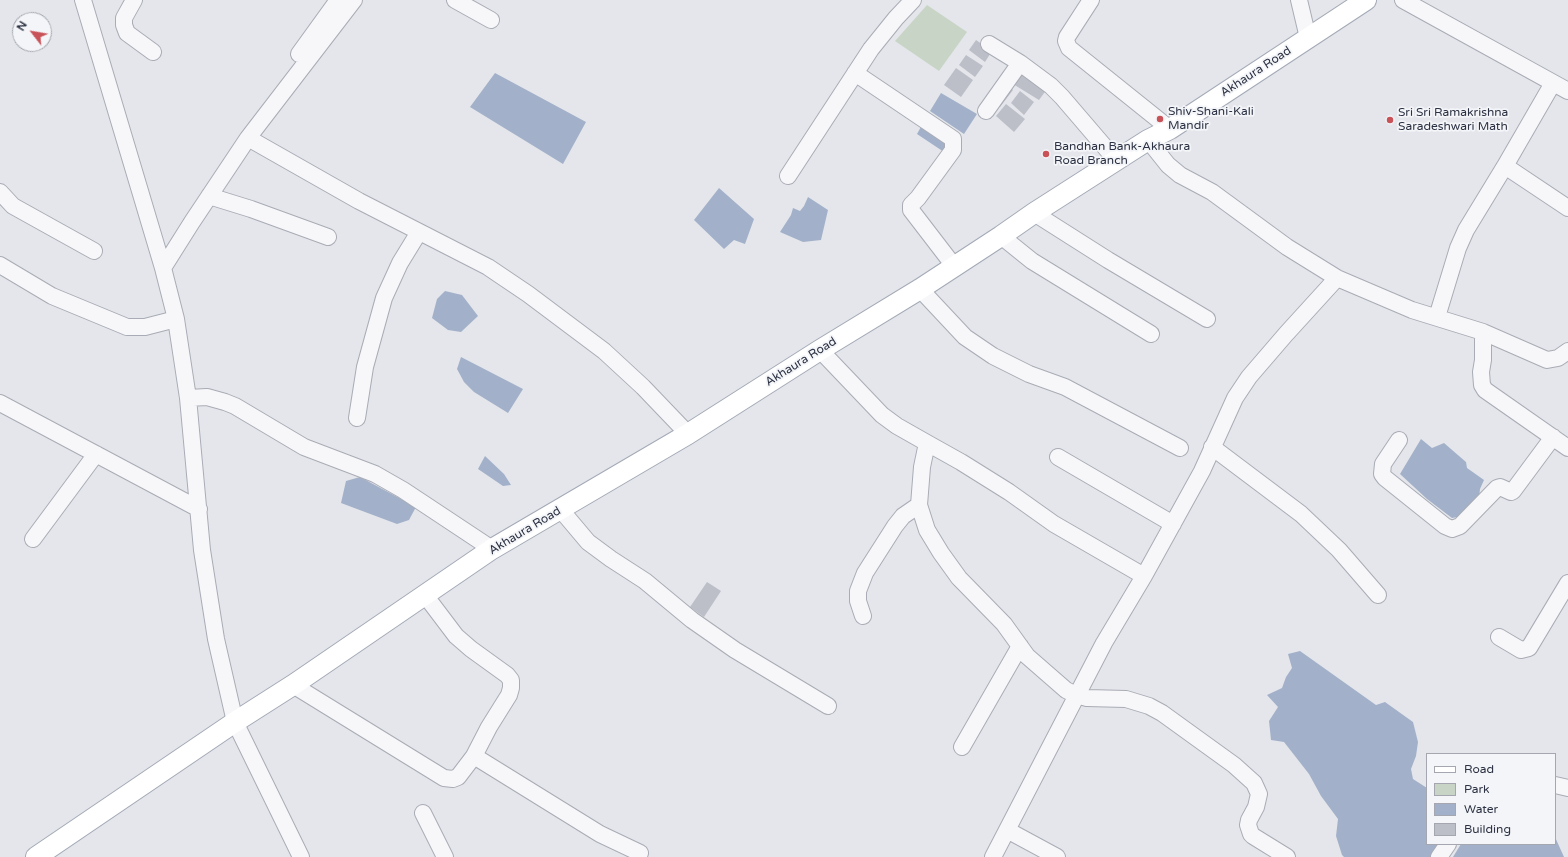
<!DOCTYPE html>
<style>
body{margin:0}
#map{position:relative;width:1568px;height:857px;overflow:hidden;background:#e4e6eb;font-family:"Varela Round",sans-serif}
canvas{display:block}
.legend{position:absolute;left:1426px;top:753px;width:130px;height:92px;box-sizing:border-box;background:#f4f5f8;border:1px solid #a4a7b0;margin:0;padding:5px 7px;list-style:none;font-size:12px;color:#2c3243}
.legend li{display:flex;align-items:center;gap:8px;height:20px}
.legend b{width:20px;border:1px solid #a4a7b0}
.north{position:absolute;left:12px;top:12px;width:40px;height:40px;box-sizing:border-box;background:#f4f5f8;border:1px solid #a4a7b0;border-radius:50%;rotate:301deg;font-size:11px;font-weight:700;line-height:16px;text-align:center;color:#2c3243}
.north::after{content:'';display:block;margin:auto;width:14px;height:18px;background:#c85258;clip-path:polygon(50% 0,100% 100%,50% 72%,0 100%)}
</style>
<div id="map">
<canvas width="1568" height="857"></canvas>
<ul class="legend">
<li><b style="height:5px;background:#fff"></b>Road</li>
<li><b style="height:11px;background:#c8d5c6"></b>Park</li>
<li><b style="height:11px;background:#a2b1c9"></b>Water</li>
<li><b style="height:11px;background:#bcbfc8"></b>Building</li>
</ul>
<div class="north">N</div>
</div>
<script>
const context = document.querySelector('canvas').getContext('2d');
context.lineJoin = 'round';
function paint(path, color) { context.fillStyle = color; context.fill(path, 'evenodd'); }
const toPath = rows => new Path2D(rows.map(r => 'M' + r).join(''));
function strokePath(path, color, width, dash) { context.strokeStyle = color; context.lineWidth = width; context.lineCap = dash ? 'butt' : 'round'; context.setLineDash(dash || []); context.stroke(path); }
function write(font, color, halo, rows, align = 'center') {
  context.font = font + ' "Varela Round",sans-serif'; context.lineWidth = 3.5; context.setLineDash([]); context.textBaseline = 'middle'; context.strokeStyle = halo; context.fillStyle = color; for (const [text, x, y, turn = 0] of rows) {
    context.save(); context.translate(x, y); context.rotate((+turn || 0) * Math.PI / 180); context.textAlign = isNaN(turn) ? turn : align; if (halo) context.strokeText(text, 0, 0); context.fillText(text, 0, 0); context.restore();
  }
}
const green = toPath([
 [927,5,967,32,939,71,895,41]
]);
const water = toPath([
 [495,73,586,122,563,164,470,107],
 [941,93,977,114,964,134,930,111],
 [927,116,960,138,950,156,917,134],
 [719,188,754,219,745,244,734,240,724,249,694,220],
 [808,197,828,210,821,240,803,242,780,232,791,215,793,208,800,211,804,206],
 [445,291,462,295,478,316,461,332,448,330,432,318,437,299],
 [461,357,523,389,508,413,474,392,464,382,457,369],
 [1421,439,1432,448,1444,443,1466,462,1467,468,1484,480,1480,489,1479,498,1469,515,1452,518,1427,499,1400,474],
 [485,456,504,474,511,485,503,486,478,469],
 [360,477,416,507,409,520,397,524,341,503,346,481],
 [1300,651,1376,705,1385,702,1413,722,1418,742,1416,756,1411,769,1413,779,1427,788,1427,844,1444,844,1435,857,1344,857,1342,855,1336,836,1338,819,1321,796,1309,774,1284,742,1271,740,1269,721,1278,707,1267,695,1282,688,1286,677,1292,668,1288,654],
 [1555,837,1564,857,1453,857,1461,844,1555,844]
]);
const building = toPath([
 [976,40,992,51,985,62,969,50],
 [966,55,983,66,975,77,959,65],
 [956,68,973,80,961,97,944,85],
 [1021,72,1047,89,1039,100,1013,84],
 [1008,86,1013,90,1000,107,995,104],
 [1020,91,1034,102,1024,115,1011,103],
 [1006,104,1025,119,1014,132,996,116],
 [707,582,721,591,704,617,690,607]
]);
const minor = toPath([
 [83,0,163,268,176,319,188,398,202,550,216,639,235,722,301,857],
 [134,0,124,18,124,25,127,33,153,52],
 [455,0,491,20],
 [1091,0,1067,37,1066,41,1069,48,1170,129],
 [1299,0,1308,38],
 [1403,0,1568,91],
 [989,44,1020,63,1051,86,1062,97,1116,160],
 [299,54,338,0],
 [855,73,953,139,953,150,918,198,911,205,911,210,954,266],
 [1553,83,1505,166,1568,208],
 [986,111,1020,63],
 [248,138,359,201,488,267,528,294,604,351,643,387,688,434],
 [1148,140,1168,165,1180,175,1212,192,1287,247,1337,278,1412,310,1483,332,1547,360,1558,358,1568,351],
 [788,176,871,49,896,18,913,0],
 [0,192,13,206,94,251],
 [209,196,251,209,328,237],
 [1034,213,1108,260,1207,319],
 [1001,236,1032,261,1151,334],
 [0,265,52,296,127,327,145,327,176,319],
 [163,268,192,222,248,138,354,0],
 [920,289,965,337,993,356,1029,374,1065,387,1180,448],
 [1437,317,1458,248,1466,230,1505,166],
 [1483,332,1483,360,1481,372,1482,385,1485,390,1568,448],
 [820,350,882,415,897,426,927,443,922,467,919,505,927,530,941,553,959,578,1004,624,1027,656,1066,690,1076,695,1087,698,1126,699,1149,706,1162,713,1234,765,1254,783,1259,794,1256,807,1249,820,1248,825,1251,834,1253,836,1287,857],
 [188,398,207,397,225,402,235,406,304,447,375,474,403,490,492,549],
 [0,403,199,509],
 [357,418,365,367,384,298,400,263,419,232],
 [1399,440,1383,464,1382,474,1385,478,1445,526,1452,529,1460,526,1497,488,1500,487,1511,492,1513,491,1553,437],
 [927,443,961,462,1009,492,1054,524,1144,576],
 [1212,447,1301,514,1339,550,1378,595],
 [1058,457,1173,524],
 [561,510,588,542,611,559,645,581,692,620,735,650,828,706],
 [33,539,96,454],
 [863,616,858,601,858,591,865,573,895,526,903,516,919,505],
 [1499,637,1521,650,1529,648,1568,583],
 [293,685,444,778,453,779,458,777,474,756,489,727,509,695,511,688,511,680,507,675,471,649,456,636,425,595],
 [962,747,1020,646],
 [474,756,600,834,640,853],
 [1555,785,1568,788],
 [423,813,445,857],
 [1007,830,1057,857],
 [993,857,1104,643,1144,576,1202,471,1235,398,1249,377,1286,334,1337,278],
 [1439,857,1448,844]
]);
const major = toPath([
 [36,857,235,722,293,685,492,549,688,434,820,350,920,289,1001,236,1034,213,1148,140,1170,129,1366,0]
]);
const markers = [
 [1160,119,4,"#c85258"],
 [1390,120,4,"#c85258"],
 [1046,154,4,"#c85258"]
];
const streetNames = [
 ["Akhaura Road",1256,72,-33],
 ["Akhaura Road",801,362,-32],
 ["Akhaura Road",525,531,-31]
];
const poiNames = [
 ["Shiv-Shani-Kali",1168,112],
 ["Mandir",1168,126],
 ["Sri Sri Ramakrishna",1398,113],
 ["Saradeshwari Math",1398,127],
 ["Bandhan Bank-Akhaura",1054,147],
 ["Road Branch",1054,161]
];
paint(green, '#c8d5c6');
paint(water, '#a2b1c9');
paint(building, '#bcbfc8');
strokePath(minor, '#a9acb5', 18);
strokePath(major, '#a4aab6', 22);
strokePath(minor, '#f7f7fa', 16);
strokePath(major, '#fff', 20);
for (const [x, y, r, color] of markers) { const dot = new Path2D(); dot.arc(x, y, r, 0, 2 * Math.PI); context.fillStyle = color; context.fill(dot); strokePath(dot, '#f4f5f8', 1.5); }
write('12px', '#2c3243', '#f4f5f8', streetNames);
write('12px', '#2c3243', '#f4f5f8', poiNames, 'left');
</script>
